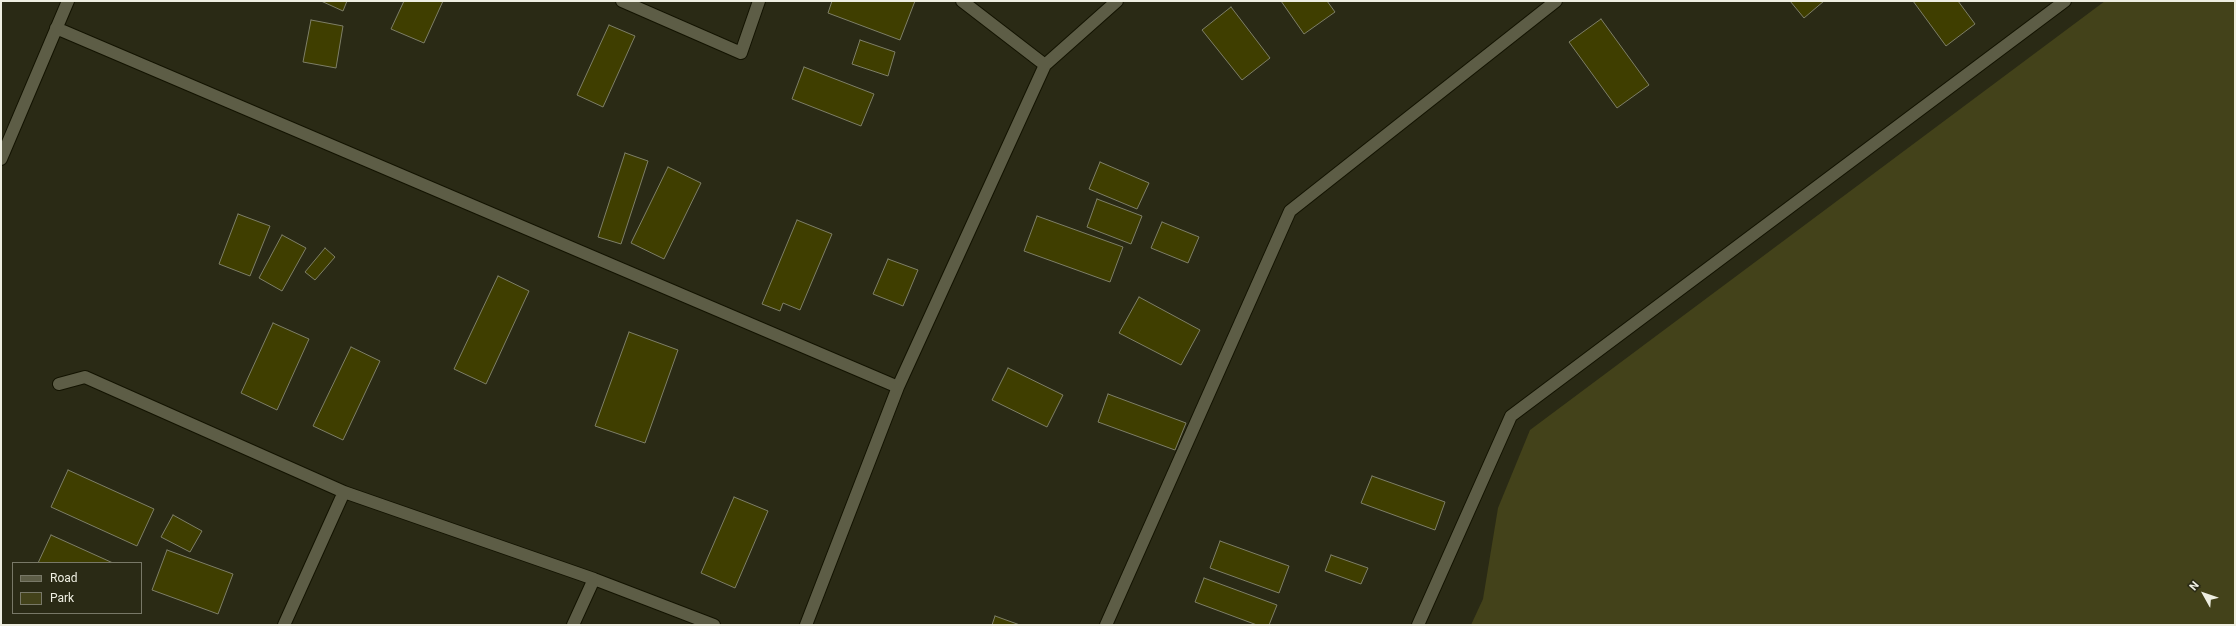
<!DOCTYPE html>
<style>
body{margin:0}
#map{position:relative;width:2236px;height:626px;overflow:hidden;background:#2a2a15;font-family:Roboto,sans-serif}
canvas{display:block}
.frame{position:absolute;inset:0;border:2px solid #eeeee1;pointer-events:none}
.legend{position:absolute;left:12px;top:562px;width:130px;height:52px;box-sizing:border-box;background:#2a2a15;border:1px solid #787867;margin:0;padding:5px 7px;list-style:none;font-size:12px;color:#eeeee1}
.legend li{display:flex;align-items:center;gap:8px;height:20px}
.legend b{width:20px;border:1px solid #787867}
.north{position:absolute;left:2184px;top:574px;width:40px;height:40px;-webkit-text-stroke:3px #2a2a15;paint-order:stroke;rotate:310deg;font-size:11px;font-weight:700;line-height:16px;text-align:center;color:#eeeee1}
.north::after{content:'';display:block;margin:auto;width:14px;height:18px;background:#eeeee1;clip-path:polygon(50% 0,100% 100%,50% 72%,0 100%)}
</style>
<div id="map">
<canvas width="2236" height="626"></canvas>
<div class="frame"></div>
<ul class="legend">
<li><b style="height:5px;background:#5d5d46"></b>Road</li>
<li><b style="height:11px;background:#43421a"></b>Park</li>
</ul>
<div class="north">N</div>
</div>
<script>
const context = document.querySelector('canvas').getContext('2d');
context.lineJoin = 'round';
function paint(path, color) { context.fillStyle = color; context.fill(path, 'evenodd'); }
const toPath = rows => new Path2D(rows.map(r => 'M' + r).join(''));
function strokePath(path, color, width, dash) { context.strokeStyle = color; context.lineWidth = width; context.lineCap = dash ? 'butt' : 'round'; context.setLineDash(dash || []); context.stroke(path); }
const green = toPath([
 [2105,1,2235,1,2235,625,1471,625,1483,599,1498,508,1530,430]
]);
const building = toPath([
 [321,1,347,1,343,11,321,1],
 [404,1,443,1,424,43,391,29,404,1],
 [832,1,915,1,900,40,828,13,832,1],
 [1281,1,1327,1,1335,12,1304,34,1281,1],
 [1790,1,1824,1,1804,18,1790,1],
 [1913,1,1958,1,1975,24,1946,46,1913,1],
 [1231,7,1270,58,1242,80,1202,30,1231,7],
 [1601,19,1649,85,1617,108,1569,42,1601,19],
 [311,20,343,26,336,68,303,62,311,20],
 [609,25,635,36,603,107,577,95,609,25],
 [860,40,895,52,888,76,852,64,860,40],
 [804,67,874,94,861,126,792,99,804,67],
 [625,153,648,161,621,244,598,237,625,153],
 [1100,162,1149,183,1137,209,1089,189,1100,162],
 [668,167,701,183,664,259,631,243,668,167],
 [1097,199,1142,216,1131,244,1087,227,1097,199],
 [238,214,270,226,250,276,219,264,238,214],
 [1037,216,1123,247,1110,282,1024,251,1037,216],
 [797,220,832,234,800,310,783,303,780,311,762,304,797,220],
 [1162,222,1199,237,1188,263,1151,248,1162,222],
 [282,235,306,248,282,291,259,278,282,235],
 [325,248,335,257,315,280,305,272,325,248],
 [888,259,918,270,903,306,873,294,888,259],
 [498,276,529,291,486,384,454,369,498,276],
 [1139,297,1200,330,1181,365,1119,333,1139,297],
 [273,323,309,339,277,410,241,393,273,323],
 [629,332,678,350,645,443,595,426,629,332],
 [351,347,380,361,343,440,313,426,351,347],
 [1008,368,1063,395,1047,427,992,400,1008,368],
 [1108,394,1186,423,1175,450,1098,422,1108,394],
 [68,470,154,509,137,546,51,507,68,470],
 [1372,476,1445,502,1435,530,1361,503,1372,476],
 [734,497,768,511,735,588,701,573,734,497],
 [173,515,202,531,190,552,161,537,173,515],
 [51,535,113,563,38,563,51,535],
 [1220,541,1289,566,1279,593,1210,568,1220,541],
 [167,550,233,574,218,614,152,590,167,550],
 [1331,555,1368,568,1361,584,1325,571,1331,555],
 [1204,578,1277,605,1269,625,1257,625,1195,602,1204,578],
 [995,616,1020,625,992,625,995,616]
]);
const minor = toPath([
 [622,1,741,53,759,1],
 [962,1,1045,65],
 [56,28,898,387],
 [1,159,68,1],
 [59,384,85,377,344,492,594,579,714,625],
 [284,625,344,492],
 [573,625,594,579],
 [806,625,898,387,1045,65,1117,1],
 [1106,625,1290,211,1556,1],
 [1418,625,1511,416,2065,1]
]);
paint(green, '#43421a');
paint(building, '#3f3e00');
strokePath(building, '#7e7f67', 1);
strokePath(minor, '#131301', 14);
strokePath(minor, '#5d5d46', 12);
</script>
